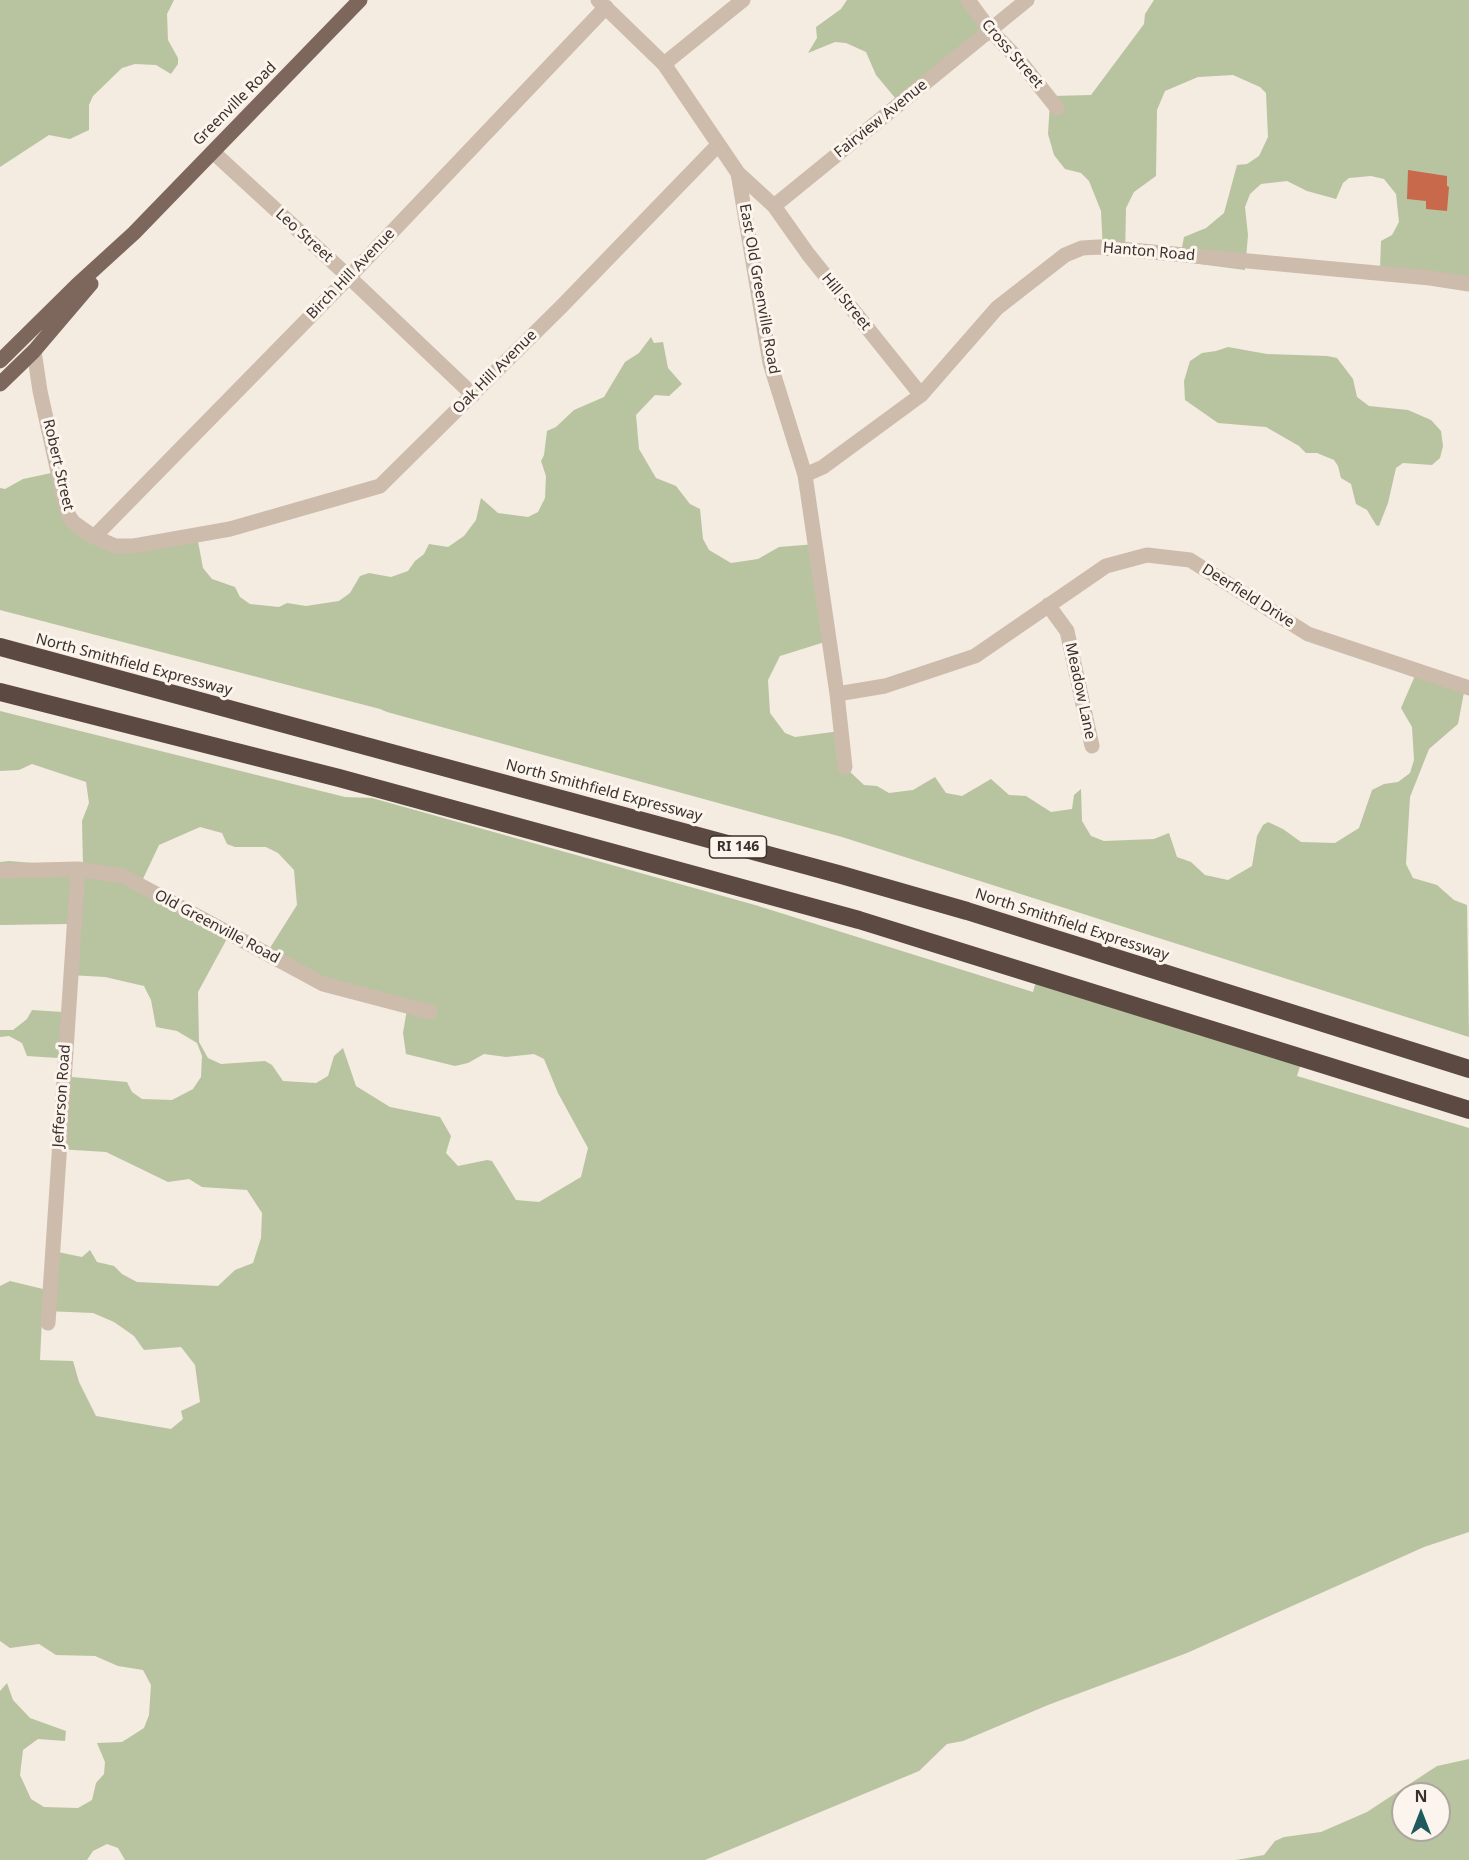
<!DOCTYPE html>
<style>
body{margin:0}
#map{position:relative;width:1469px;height:1860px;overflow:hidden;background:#f4ebe1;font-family:"Noto Sans",sans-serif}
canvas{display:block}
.north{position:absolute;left:1391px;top:1782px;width:60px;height:60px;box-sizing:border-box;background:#fbf5ee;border:2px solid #aea6a0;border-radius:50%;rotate:0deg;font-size:16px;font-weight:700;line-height:24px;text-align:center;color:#3b302b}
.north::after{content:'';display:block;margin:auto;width:21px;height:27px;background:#1f5a5e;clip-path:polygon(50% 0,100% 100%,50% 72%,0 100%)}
</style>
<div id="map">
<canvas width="1469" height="1860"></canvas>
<div class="north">N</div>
</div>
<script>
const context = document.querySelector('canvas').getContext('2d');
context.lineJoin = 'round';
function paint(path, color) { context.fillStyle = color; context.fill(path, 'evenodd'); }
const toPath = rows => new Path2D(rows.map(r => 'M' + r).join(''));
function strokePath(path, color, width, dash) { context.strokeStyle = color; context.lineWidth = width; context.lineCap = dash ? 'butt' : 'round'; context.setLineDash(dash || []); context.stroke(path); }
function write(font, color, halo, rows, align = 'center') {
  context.font = font + ' "Noto Sans",sans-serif'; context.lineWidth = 6; context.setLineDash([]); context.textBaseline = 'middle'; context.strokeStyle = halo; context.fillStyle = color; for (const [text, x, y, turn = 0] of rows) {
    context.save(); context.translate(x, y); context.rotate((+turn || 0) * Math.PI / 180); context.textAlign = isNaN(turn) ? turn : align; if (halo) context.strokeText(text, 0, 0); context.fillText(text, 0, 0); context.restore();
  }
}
const green = toPath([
 [0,0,174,0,167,14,168,40,178,58,178,64,171,74,156,65,135,64,122,68,93,96,89,105,89,130,70,139,49,135,0,167],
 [847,0,968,0,988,26,896,99,876,75,866,52,846,43,835,42,808,53,817,38,816,27,841,9],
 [1154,0,1469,0,1469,280,1380,269,1381,241,1392,235,1399,222,1396,194,1384,179,1371,176,1349,178,1343,183,1336,199,1307,191,1287,181,1261,184,1250,194,1245,207,1248,235,1245,270,1184,262,1180,258,1184,237,1206,228,1224,213,1237,165,1247,164,1259,156,1268,137,1266,93,1260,87,1233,75,1198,77,1165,91,1157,110,1156,176,1134,192,1126,208,1125,255,1106,256,1103,252,1101,211,1089,181,1081,173,1065,169,1054,155,1048,134,1050,102,1052,96,1091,95,1144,24,1145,14],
 [651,337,654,343,663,342,668,368,682,384,669,396,655,395,636,415,639,449,656,478,676,486,690,504,700,509,703,539,709,550,731,563,758,559,779,547,816,544,828,641,780,656,768,680,770,713,785,733,795,737,840,731,846,768,864,785,877,786,889,793,913,790,935,777,946,793,962,796,991,779,1009,795,1026,796,1051,812,1072,809,1074,795,1081,789,1082,821,1091,836,1104,841,1154,839,1169,833,1177,857,1191,862,1205,875,1228,880,1252,866,1257,836,1263,825,1268,822,1283,829,1301,842,1335,843,1359,828,1372,790,1384,784,1398,782,1410,773,1414,760,1412,727,1401,708,1417,671,1465,687,1458,724,1429,749,1410,797,1406,864,1413,878,1437,885,1454,900,1467,905,1469,1037,842,837,387,712,380,709,0,610,0,488,5,489,23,479,56,472,72,518,106,541,197,536,203,568,212,579,235,587,240,597,250,604,279,607,287,603,306,606,339,601,350,593,360,576,369,573,391,577,408,571,415,561,424,554,429,544,448,547,464,536,476,520,481,498,498,513,528,517,538,512,545,498,546,476,541,461,544,455,547,431,556,427,574,410,604,397,625,362,639,353],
 [1228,347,1267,354,1327,356,1337,358,1353,379,1357,397,1369,406,1408,410,1431,420,1441,431,1443,446,1440,458,1432,465,1403,463,1396,468,1388,503,1379,526,1376,525,1367,510,1356,504,1351,484,1341,478,1338,466,1334,460,1317,453,1306,453,1299,446,1266,427,1218,423,1185,400,1184,381,1190,361,1202,353,1216,351],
 [0,711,345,797,372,798,755,905,1033,992,1036,981,1300,1066,1297,1076,1469,1128,1469,1532,1424,1547,1187,1653,1048,1705,963,1741,947,1744,919,1771,705,1860,125,1860,118,1848,107,1844,93,1851,87,1860,0,1860,0,1691,7,1683,13,1700,30,1718,66,1731,65,1741,38,1739,23,1750,20,1775,31,1799,44,1807,78,1808,92,1800,96,1783,104,1774,105,1762,97,1743,122,1742,144,1728,149,1715,151,1685,143,1670,118,1666,95,1656,56,1655,39,1644,10,1648,0,1641,0,1286,10,1281,43,1289,48,1250,82,1257,90,1250,97,1262,114,1266,122,1274,137,1282,218,1286,235,1270,253,1263,261,1238,262,1213,247,1190,202,1187,189,1179,168,1182,106,1152,58,1149,61,1076,127,1082,132,1092,142,1099,172,1100,193,1089,201,1077,202,1056,197,1043,177,1031,156,1027,151,1000,144,986,105,977,69,975,69,924,0,925,0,862,9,861,83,867,82,821,89,803,86,782,32,764,19,770,0,771],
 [200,827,222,833,227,844,235,847,266,847,278,853,294,870,297,905,268,951,323,983,407,1009,403,1033,406,1054,455,1066,468,1063,484,1054,506,1057,534,1054,544,1059,558,1093,588,1148,581,1177,539,1202,516,1200,492,1161,487,1160,458,1166,446,1153,451,1136,440,1117,390,1107,356,1086,343,1048,334,1056,328,1076,316,1083,283,1081,272,1065,265,1061,221,1064,208,1058,199,1042,198,992,229,935,142,881,159,845],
 [45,1311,93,1313,114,1322,134,1336,144,1350,181,1347,195,1365,200,1402,181,1411,183,1419,171,1429,96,1416,79,1382,73,1361,40,1360,42,1318],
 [32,1010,63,1012,61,1054,58,1058,27,1056,22,1043,9,1036,0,1037,0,1030,13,1030,27,1019],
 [1469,1759,1469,1860,1236,1860,1264,1855,1275,1841,1284,1837,1321,1832,1367,1812,1437,1766],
 [1403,1794,1439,1794,1439,1830,1403,1830]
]);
const building = toPath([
 [1408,170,1447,176,1447,186,1449,187,1447,211,1426,209,1426,201,1407,199]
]);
const minor = toPath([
 [598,0,664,64,738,173,770,363,805,475,837,694,845,767],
 [968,0,990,30,1019,60,1057,108],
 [664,64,743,0],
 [213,152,349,277,473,395],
 [738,173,774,206,1027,0],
 [774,206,808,254,921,395],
 [34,351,40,391,65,504,69,516,74,523,94,537,115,546,134,546,230,529,380,486,562,306,718,145],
 [805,475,823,467,921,395,997,308,1065,255,1082,248,1099,247,1430,278,1469,284],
 [94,537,349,277,606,7],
 [1048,605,1067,631,1092,746],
 [837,694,885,686,975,656,1106,566,1147,555,1190,560,1308,634,1469,688],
 [0,871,78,869,123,876,323,984,430,1012],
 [48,1323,78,869]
]);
const major = toPath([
 [0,361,77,285,134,233,360,0],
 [0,384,34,351,91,284]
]);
const highway = toPath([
 [0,647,838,874,967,911,1469,1069],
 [0,692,339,778,859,920,1469,1110]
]);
const shields = [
 [738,847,57]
];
const shieldNames = [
 ["RI 146",738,847]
];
const streetNames = [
 ["Cross Street",1012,54,49],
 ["Greenville Road",235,104,-45],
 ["Fairview Avenue",881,119,-39],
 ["Leo Street",304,236,42],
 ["Hanton Road",1149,252,5],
 ["Birch Hill Avenue",351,274,-46],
 ["East Old Greenville Road",759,289,80],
 ["Hill Street",846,302,51],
 ["Oak Hill Avenue",495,372,-45],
 ["Robert Street",58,465,77],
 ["Deerfield Drive",1248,596,32],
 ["North Smithfield Expressway",134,665,15],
 ["Meadow Lane",1080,691,78],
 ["North Smithfield Expressway",604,791,15],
 ["North Smithfield Expressway",1072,925,18],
 ["Old Greenville Road",217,927,28],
 ["Jefferson Road",62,1096,-86]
];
paint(green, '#b8c4a0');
paint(building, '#c8694b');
strokePath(minor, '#cdbbac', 15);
strokePath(major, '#7d675c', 15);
strokePath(highway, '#5c4a42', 18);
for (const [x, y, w] of shields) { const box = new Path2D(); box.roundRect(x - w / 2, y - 11, w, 22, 4.5); context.fillStyle = '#fbf5ee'; context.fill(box); strokePath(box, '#3b302b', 1.5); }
write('bold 14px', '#3b302b', null, shieldNames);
write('15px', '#3b302b', '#fbf5ee', streetNames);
</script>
